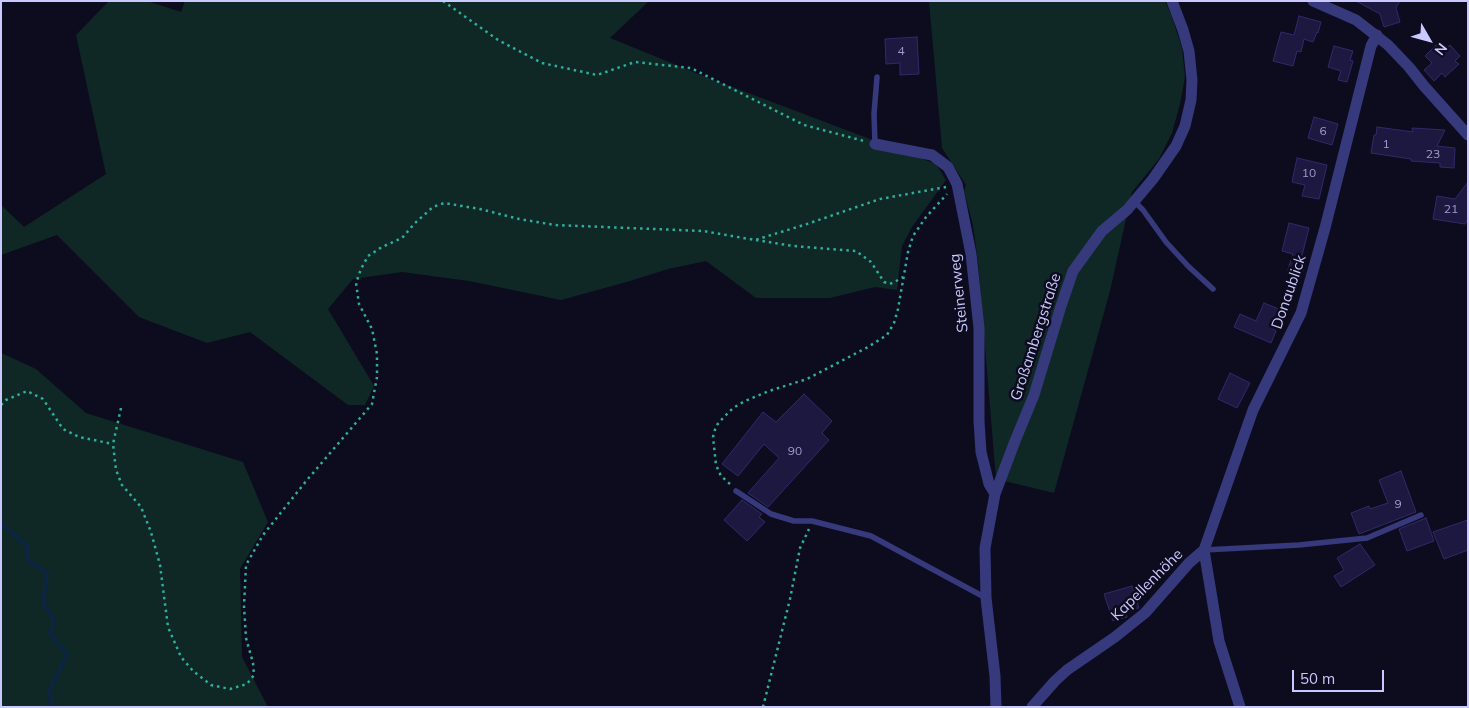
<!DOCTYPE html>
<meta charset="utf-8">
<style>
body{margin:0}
#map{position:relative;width:1469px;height:708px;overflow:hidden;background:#0d0c1e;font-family:Mulish,sans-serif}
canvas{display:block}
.frame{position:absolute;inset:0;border:2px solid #cac9ff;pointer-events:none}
.north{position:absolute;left:1404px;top:15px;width:50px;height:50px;-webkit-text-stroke:4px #0d0c1e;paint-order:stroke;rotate:128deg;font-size:14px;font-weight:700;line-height:20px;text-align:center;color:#cac9ff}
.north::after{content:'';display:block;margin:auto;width:18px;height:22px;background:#cac9ff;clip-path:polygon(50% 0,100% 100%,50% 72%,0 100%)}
.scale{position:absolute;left:1292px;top:670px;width:92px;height:22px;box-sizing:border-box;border:2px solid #cac9ff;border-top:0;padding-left:6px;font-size:15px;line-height:18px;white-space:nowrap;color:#cac9ff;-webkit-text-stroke:4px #0d0c1e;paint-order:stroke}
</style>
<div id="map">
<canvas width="1469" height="708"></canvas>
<div class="frame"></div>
<div class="north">N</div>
<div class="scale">50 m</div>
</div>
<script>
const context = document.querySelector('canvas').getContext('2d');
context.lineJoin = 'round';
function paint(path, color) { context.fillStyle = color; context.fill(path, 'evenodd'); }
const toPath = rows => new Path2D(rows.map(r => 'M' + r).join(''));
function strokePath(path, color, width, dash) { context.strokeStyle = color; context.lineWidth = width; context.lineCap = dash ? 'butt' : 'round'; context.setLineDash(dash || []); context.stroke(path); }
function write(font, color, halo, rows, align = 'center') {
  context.font = font + ' Mulish,sans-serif'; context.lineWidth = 5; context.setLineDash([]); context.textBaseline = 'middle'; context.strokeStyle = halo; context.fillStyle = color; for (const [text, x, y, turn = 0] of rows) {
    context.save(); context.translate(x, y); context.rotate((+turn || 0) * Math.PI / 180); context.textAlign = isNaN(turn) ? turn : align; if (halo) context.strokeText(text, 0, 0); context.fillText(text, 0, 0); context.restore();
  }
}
const green = toPath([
 [109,1,147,1,181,12,185,1,649,1,610,38,706,77,936,164,946,180,912,227,902,246,897,290,875,287,830,298,756,298,706,261,668,269,630,281,561,300,469,281,402,272,353,279,328,309,374,386,365,405,348,405,250,332,207,343,139,317,57,235,1,255,1,205,24,227,106,174,76,35],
 [929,1,1165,1,1172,17,1182,48,1185,77,1180,104,1172,133,1159,159,1132,192,1110,291,1054,493,996,479,978,263,973,225,964,191,966,185,942,148],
 [1,353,36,369,86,413,243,462,268,522,240,569,242,657,268,707,1,707]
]);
const stream = toPath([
 [1,523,28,547,28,560,47,574,43,602,54,620,50,634,67,654,49,692,53,707]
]);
const building = toPath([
 [1356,1,1400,1,1396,8,1400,22,1384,27,1380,14,1356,1],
 [1299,16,1321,22,1318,33,1317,32,1313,42,1304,39,1301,52,1297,51,1293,66,1273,61,1281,32,1294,35,1299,16],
 [917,37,919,74,900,75,900,63,886,64,885,39,917,37],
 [1438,43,1445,50,1450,45,1460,56,1455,61,1459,64,1445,77,1442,73,1434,81,1424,70,1432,63,1425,56,1438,43],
 [1334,46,1353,51,1350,60,1353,61,1347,82,1338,80,1341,71,1328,67,1334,46],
 [1314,117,1338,124,1332,145,1308,138,1314,117],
 [1377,127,1413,132,1412,128,1445,130,1437,146,1455,148,1454,168,1440,167,1440,163,1411,161,1411,159,1371,153,1374,135,1376,135,1377,127],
 [1297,158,1327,165,1319,199,1302,196,1305,185,1292,182,1297,158],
 [1468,182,1468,220,1465,224,1433,219,1437,196,1455,199,1468,182],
 [1289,223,1309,228,1300,263,1305,265,1301,276,1287,272,1293,254,1282,251,1289,223],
 [1264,303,1281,310,1273,329,1276,331,1271,343,1234,327,1240,314,1256,321,1264,303],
 [1230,373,1250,383,1237,408,1218,399,1230,373],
 [804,394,832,421,822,433,829,440,768,507,748,493,779,458,764,444,738,476,722,464,763,412,776,422,804,394],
 [1401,471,1416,512,1359,534,1351,513,1369,506,1370,509,1388,503,1379,480,1401,471],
 [742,500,762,514,759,517,765,522,747,541,724,520,742,500],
 [1426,518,1434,541,1407,551,1399,529,1426,518],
 [1468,520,1468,550,1444,559,1433,532,1468,520],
 [1360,544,1375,565,1341,587,1334,576,1344,570,1337,558,1360,544],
 [1132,586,1139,608,1125,612,1127,617,1113,621,1104,594,1132,586]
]);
const path = toPath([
 [443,1,498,40,542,63,597,75,635,62,691,68,804,125,864,141],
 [756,240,793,246,856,251,871,262,884,282,890,284,898,280,903,277],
 [1,405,6,400,27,391,43,399,63,429,79,437,113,444],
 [121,408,113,444,116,470,122,485,141,507,151,532,160,565,168,627,181,657,193,671,211,685,230,689,247,684,254,675,253,663,246,638,244,606,246,565,263,535,307,480,372,404,377,377,377,354,372,329,359,304,356,283,361,269,368,256,382,247,402,238,415,223,433,207,444,203,480,209,519,219,555,225,703,231,755,240,807,224,880,199,946,187],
 [730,484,721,476,716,465,713,437,716,426,723,418,733,408,745,401,769,391,807,379,868,347,887,335,894,323,898,309,908,252,913,236,926,217,947,194],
 [763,707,790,599,800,548,809,529]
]);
const lane = toPath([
 [875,144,874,114,877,77],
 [1134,201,1143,210,1166,242,1188,266,1213,289],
 [736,491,771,514,794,521,812,521,871,536,986,598],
 [1204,550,1299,545,1367,538,1421,515]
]);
const street = toPath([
 [1313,1,1356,20,1388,45,1409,67,1424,86,1468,135],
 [875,144,932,155,948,167,957,184,971,254,979,328,979,421,981,452,989,484,995,494],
 [1204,550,1219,641,1240,707],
 [996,707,995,676,986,598,985,548,995,494,1015,441,1034,395,1061,306,1073,271,1102,231,1127,210,1153,179,1176,146,1185,126,1191,100,1192,80,1189,51,1183,30,1172,1],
 [1032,707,1055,681,1067,670,1115,637,1145,613,1189,563,1204,550,1253,410,1301,313,1325,228,1371,46,1377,35]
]);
const numberNames = [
 ["4",901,51],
 ["6",1323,131],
 ["1",1386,144],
 ["23",1433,154],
 ["10",1309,173],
 ["21",1451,209],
 ["90",795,451],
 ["9",1398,504]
];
const streetNames = [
 ["Donaublick",1289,292,-71],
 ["Steinerweg",959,293,-96],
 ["Großambergstraße",1036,337,-72],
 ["Kapellenhöhe",1147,585,-45]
];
paint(green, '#0f2825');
strokePath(stream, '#0b2542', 4);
paint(building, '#1c183f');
strokePath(building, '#302a6b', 1);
strokePath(path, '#2caf9b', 2.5, [2.5, 4]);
strokePath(lane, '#363a7d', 5.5);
strokePath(street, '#363a7d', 11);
write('12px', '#9e9dcf', null, numberNames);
write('15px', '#cac9ff', '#0d0c1e', streetNames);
</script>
